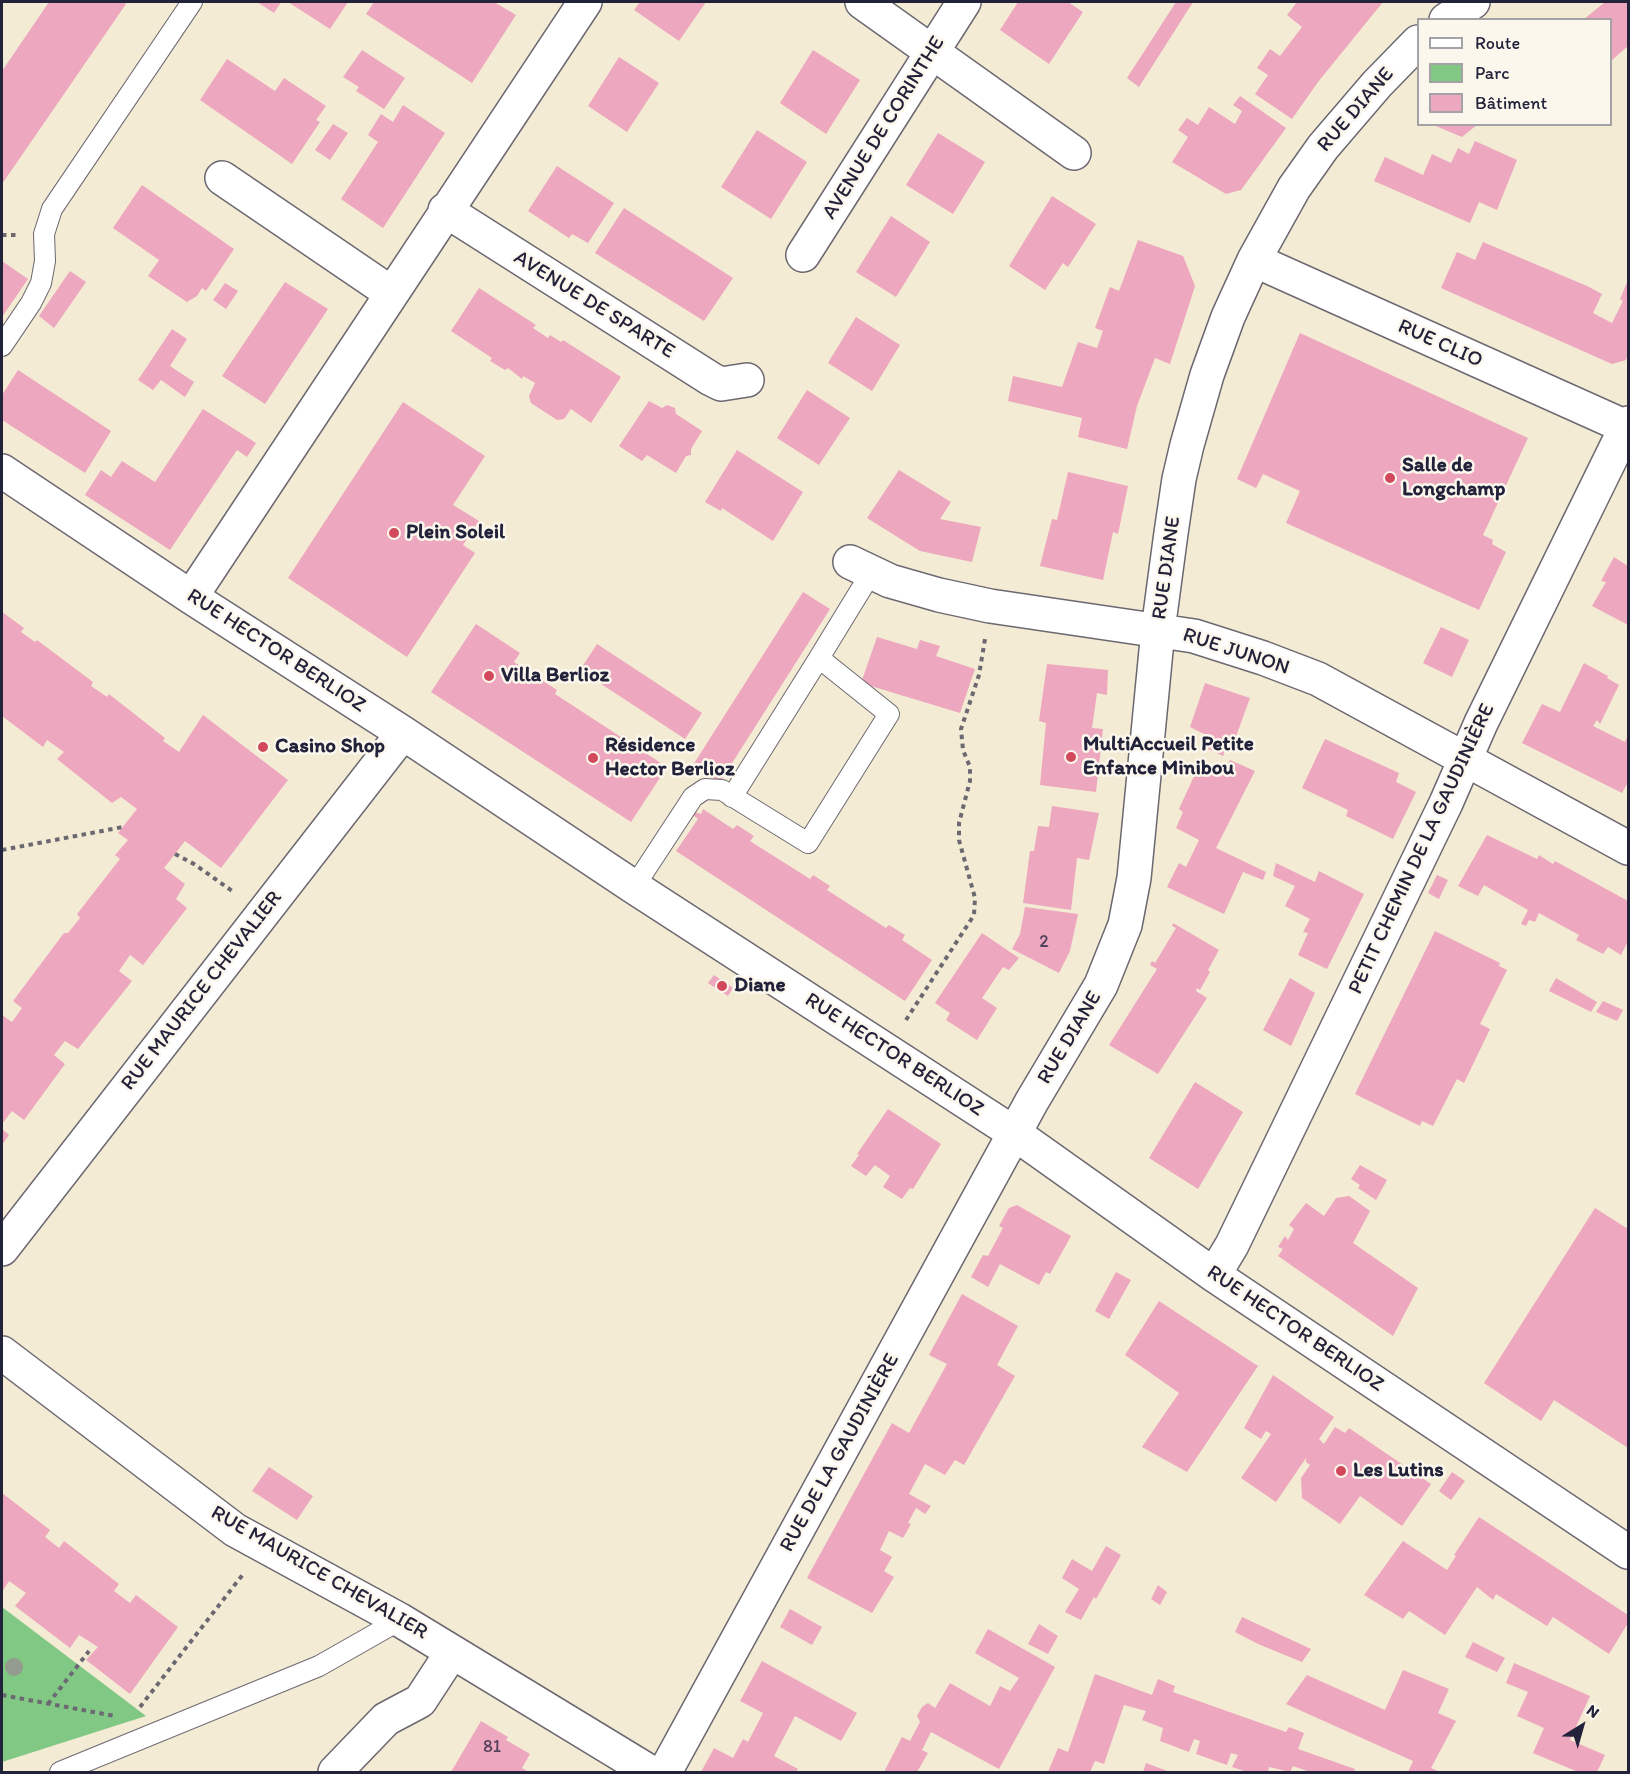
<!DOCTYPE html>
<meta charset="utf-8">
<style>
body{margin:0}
#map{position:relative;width:1630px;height:1774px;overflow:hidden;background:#f4ebd4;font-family:Itim,sans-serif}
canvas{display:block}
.frame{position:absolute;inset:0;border:3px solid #22223b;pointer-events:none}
.legend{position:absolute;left:1417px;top:18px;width:195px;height:108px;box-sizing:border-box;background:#fbf7ec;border:2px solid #a4a2a5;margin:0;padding:8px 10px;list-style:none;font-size:18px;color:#22223b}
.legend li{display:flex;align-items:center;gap:12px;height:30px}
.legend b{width:30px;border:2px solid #a4a2a5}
.north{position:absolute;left:1552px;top:1696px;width:60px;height:60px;-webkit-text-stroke:4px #fbf7ec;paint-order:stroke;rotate:37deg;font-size:16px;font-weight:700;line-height:24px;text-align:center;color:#22223b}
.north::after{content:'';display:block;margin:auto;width:21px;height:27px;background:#22223b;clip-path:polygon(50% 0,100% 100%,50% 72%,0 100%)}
</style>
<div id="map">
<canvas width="1630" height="1774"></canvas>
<div class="frame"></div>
<ul class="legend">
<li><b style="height:8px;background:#fff"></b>Route</li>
<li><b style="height:16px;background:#80c884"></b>Parc</li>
<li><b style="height:16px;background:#eda7be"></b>Bâtiment</li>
</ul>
<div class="north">N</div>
</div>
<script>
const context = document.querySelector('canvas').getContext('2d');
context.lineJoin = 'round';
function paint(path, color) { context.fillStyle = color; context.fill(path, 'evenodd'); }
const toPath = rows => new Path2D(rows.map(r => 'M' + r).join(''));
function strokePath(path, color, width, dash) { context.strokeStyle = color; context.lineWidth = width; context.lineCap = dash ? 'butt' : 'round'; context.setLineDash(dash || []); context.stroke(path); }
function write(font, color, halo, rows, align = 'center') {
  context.font = font + ' Itim,sans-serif'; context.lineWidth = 5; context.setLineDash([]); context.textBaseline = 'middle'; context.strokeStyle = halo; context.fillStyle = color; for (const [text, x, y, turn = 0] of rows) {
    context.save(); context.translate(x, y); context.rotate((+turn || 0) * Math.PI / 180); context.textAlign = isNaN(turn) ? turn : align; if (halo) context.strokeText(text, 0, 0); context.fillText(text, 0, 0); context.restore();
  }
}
const green = toPath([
 [2,1607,146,1716,2,1762]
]);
const building = toPath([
 [49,2,123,2,126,4,2,184,2,71],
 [257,2,281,2,274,13],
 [288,2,348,2,330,29],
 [374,2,494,2,516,15,472,83,366,14],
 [640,2,706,2,679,41,634,10],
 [1018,2,1068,2,1083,12,1049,64,1000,30],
 [1176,2,1193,2,1139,87,1127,78],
 [1297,2,1383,2,1318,82,1292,119,1255,94,1268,75,1257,68,1270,49,1280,56,1302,27,1287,15],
 [1605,2,1628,2,1628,46,1611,61,1611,20,1583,20],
 [362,50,405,78,384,109,356,91,359,87,343,77],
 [813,50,860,80,826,134,780,103],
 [619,57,659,83,627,132,588,106],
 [227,59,275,91,284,78,326,106,316,120,320,122,292,164,200,100],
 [1240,96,1286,128,1241,190,1226,194,1172,162,1188,137,1178,130,1187,118,1198,125,1209,107,1235,124,1242,111,1233,105],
 [403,105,445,133,383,228,341,199,378,142,368,135,381,114,393,122],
 [333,124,348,133,330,160,315,150],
 [1431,124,1478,124,1462,137],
 [757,130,807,162,771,219,721,187],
 [938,133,985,162,953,214,906,185],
 [1475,141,1517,160,1497,210,1479,202,1470,223,1374,181,1385,157,1423,175,1432,154,1451,163,1458,148,1469,154],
 [557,166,614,203,588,243,572,234,569,238,528,211],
 [142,185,234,249,206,291,202,288,197,296,187,302,148,276,159,260,113,228],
 [1052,196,1096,224,1068,267,1063,263,1045,290,1009,266],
 [624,208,733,278,704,321,595,253],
 [891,216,930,242,896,297,856,272],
 [1138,240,1183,256,1195,286,1170,364,1155,358,1137,406,1127,449,1078,437,1082,418,1008,401,1013,376,1062,387,1078,342,1097,348,1103,331,1095,328,1110,287,1119,291],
 [1483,242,1587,286,1602,294,1593,313,1612,323,1623,301,1620,299,1628,280,1628,354,1626,360,1612,364,1441,288,1457,252,1475,260],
 [2,261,28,279,2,317],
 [70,271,86,282,54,328,39,316],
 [285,282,328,309,265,404,222,376],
 [225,283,238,291,226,309,213,300],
 [479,288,536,325,533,328,548,338,550,335,561,342,563,340,621,377,591,423,571,409,564,419,557,420,531,403,529,396,535,383,523,376,522,379,508,368,505,370,490,361,492,358,451,331],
 [856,317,900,345,872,391,828,363],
 [172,329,187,339,170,366,194,382,185,397,161,380,153,390,138,380],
 [1300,333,1528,438,1483,535,1493,540,1492,544,1506,552,1479,610,1286,523,1300,491,1263,474,1256,488,1237,479],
 [18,370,111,431,85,473,2,420,2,395],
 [807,390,850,418,819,465,777,438],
 [649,401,662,408,667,405,675,408,676,414,702,431,691,449,691,455,686,456,676,473,647,455,642,461,619,446],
 [403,402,485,456,453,505,479,521,463,545,475,553,407,657,288,578],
 [203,409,256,443,247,457,237,450,170,550,85,495,101,470,111,477,122,461,155,482],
 [737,450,803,492,773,541,722,508,721,511,705,502],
 [899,470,951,502,940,519,981,527,972,562,920,551,867,518],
 [1068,472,1128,486,1118,534,1113,532,1103,580,1040,566,1052,519,1057,520],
 [1614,557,1628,566,1628,625,1592,606,1606,582,1601,581],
 [803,592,830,609,720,782,693,765],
 [2,612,24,628,21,632,35,642,37,640,93,682,91,686,107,697,109,694,165,738,163,741,179,752,203,715,288,780,221,868,185,841,164,868,185,884,176,899,187,908,143,965,130,955,119,971,132,981,78,1049,65,1041,54,1055,65,1064,24,1120,12,1111,2,1124,2,1015,12,1022,22,1008,13,1001,64,933,68,933,80,918,77,914,120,859,115,855,128,840,118,833,137,809,121,797,112,803,57,759,64,752,47,740,43,747,2,716],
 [476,624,520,653,514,662,557,690,555,694,667,767,631,822,431,692],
 [1441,627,1469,640,1452,677,1423,663],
 [877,637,917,649,920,640,940,646,936,656,975,669,960,713,861,683],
 [597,644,702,713,685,739,580,670],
 [1584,663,1608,676,1607,678,1619,685,1600,724,1597,720,1593,726,1625,742,1628,735,1628,782,1622,793,1522,743,1542,704,1560,712],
 [1047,664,1108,670,1107,695,1097,693,1092,728,1103,729,1096,792,1040,785,1046,723,1039,721],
 [1205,683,1250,698,1234,742,1228,742,1223,756,1204,747,1206,735,1190,727],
 [1325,739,1399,773,1396,782,1416,792,1393,839,1346,816,1348,810,1302,788],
 [1230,760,1255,771,1216,848,1266,872,1263,880,1243,872,1224,914,1167,887,1179,863,1186,867,1199,840,1176,828,1183,812,1179,809,1201,761,1223,772],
 [1052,806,1099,813,1089,860,1077,858,1071,910,1023,903,1030,851,1034,851,1038,826,1049,827],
 [703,809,733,829,737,825,754,836,750,841,810,879,813,875,830,886,827,890,886,928,889,925,905,935,902,940,932,960,905,1001,676,851,698,819,693,815,695,812,701,814],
 [1487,835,1537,859,1539,855,1553,864,1555,861,1628,901,1628,941,1621,955,1608,947,1603,954,1576,940,1579,935,1539,913,1535,922,1529,920,1526,926,1521,924,1528,910,1484,885,1478,896,1458,886],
 [1276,863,1315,882,1319,871,1364,894,1327,969,1298,955,1308,933,1303,932,1310,919,1285,906,1295,886,1273,876],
 [1437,875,1448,880,1439,899,1428,893],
 [1025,907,1078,914,1070,951,1059,973,1012,949,1020,934],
 [1173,923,1219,950,1208,970,1210,972,1200,990,1197,988,1196,991,1207,998,1158,1074,1109,1045,1157,969,1150,965,1152,961,1155,963,1176,928,1172,926],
 [1435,931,1500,963,1499,966,1507,970,1480,1024,1490,1029,1464,1083,1457,1079,1433,1126,1422,1121,1420,1126,1355,1094],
 [982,933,1019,958,1009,970,1003,967,982,998,997,1008,977,1040,946,1020,950,1013,935,1003],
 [714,975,733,988,728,996,708,983],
 [1290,978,1315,993,1291,1046,1263,1030],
 [1556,978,1597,1002,1591,1012,1549,991],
 [1603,1001,1623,1010,1617,1021,1596,1012],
 [1195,1082,1243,1112,1198,1189,1149,1158],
 [888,1109,941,1144,913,1189,910,1188,902,1199,883,1187,890,1176,875,1165,866,1176,851,1166,859,1155,857,1154],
 [2,1129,9,1135,2,1145],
 [1360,1165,1387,1180,1376,1200,1358,1188,1360,1185,1351,1179],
 [1349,1196,1370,1211,1353,1243,1418,1288,1393,1336,1278,1256,1283,1249,1278,1247,1285,1236,1288,1240,1294,1229,1289,1225,1306,1203,1324,1216,1336,1198],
 [1017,1205,1071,1236,1050,1274,1046,1272,1039,1285,1000,1264,988,1287,971,1277,983,1255,988,1256,1003,1228,999,1226,1009,1208],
 [1595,1208,1628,1229,1628,1448,1554,1400,1541,1421,1484,1383],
 [1116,1272,1131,1280,1109,1319,1095,1311],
 [962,1294,1018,1326,997,1365,1015,1376,964,1465,955,1460,945,1475,925,1464,909,1494,931,1506,925,1514,916,1508,908,1523,911,1524,903,1538,889,1531,880,1550,892,1557,884,1571,894,1577,872,1613,807,1578,892,1423,909,1433,947,1364,929,1355],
 [1159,1301,1258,1366,1187,1472,1142,1447,1179,1393,1125,1355],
 [1273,1375,1334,1417,1319,1439,1324,1444,1335,1427,1345,1433,1349,1428,1431,1484,1402,1526,1360,1496,1340,1524,1302,1498,1301,1478,1310,1465,1306,1462,1306,1458,1276,1502,1241,1478,1271,1434,1266,1431,1261,1439,1244,1428],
 [269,1467,313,1496,297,1520,252,1491],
 [1452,1472,1465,1481,1451,1500,1439,1491],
 [2,1493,50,1530,45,1537,59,1548,64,1541,119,1584,114,1591,130,1603,136,1595,178,1627,130,1694,86,1660,98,1647,79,1635,70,1648,15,1606,26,1593,9,1581,2,1592],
 [1479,1517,1628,1615,1628,1623,1609,1654,1553,1617,1547,1626,1496,1594,1493,1600,1477,1587,1445,1635,1409,1611,1403,1619,1364,1595,1403,1541,1447,1570,1456,1556,1454,1555],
 [1106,1546,1121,1555,1096,1599,1094,1597,1081,1620,1065,1612,1079,1589,1062,1578,1072,1559,1092,1571],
 [1158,1585,1167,1592,1160,1605,1151,1599],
 [790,1609,822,1627,812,1645,780,1627],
 [1242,1617,1268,1629,1311,1649,1302,1662,1258,1644,1235,1632],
 [1039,1624,1058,1636,1048,1654,1028,1644],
 [988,1629,1055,1667,999,1769,931,1732,922,1750,928,1753,917,1772,884,1772,902,1737,910,1741,920,1722,917,1716,922,1707,928,1703,935,1708,950,1683,990,1706,1000,1686,1010,1691,1019,1678,975,1653],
 [1473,1642,1505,1658,1497,1672,1465,1657],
 [762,1661,857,1713,841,1741,795,1716,774,1756,798,1769,796,1772,701,1772,714,1748,733,1758,743,1739,748,1742,763,1713,740,1701],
 [1514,1663,1590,1696,1570,1740,1605,1755,1597,1772,1578,1772,1533,1753,1544,1728,1517,1716,1528,1692,1506,1683],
 [1403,1670,1449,1689,1438,1713,1456,1721,1431,1768,1440,1772,1408,1772,1413,1761,1286,1704,1307,1675,1385,1710],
 [1095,1674,1152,1695,1158,1679,1175,1686,1173,1692,1286,1732,1289,1727,1304,1733,1298,1749,1355,1769,1354,1772,1310,1772,1293,1766,1290,1772,1269,1767,1268,1772,1247,1772,1232,1767,1238,1755,1231,1753,1227,1765,1196,1754,1200,1741,1194,1739,1189,1752,1160,1741,1163,1728,1142,1720,1146,1711,1124,1705,1104,1764,1095,1761,1090,1772,1048,1772,1058,1748,1068,1752],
 [481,1721,508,1737,506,1740,530,1754,522,1768,529,1772,451,1772],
 [1146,1763,1170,1772,1143,1772]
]);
const path = toPath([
 [2,235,16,235],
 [2,850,123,827],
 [175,854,194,864,235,893],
 [906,1020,974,915,975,898,959,840,959,823,970,781,970,767,963,750,961,729,979,675,985,639],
 [2,1695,115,1716],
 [48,1704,89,1651],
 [140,1707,244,1573]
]);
const lane = toPath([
 [2,346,31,303,41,283,45,261,44,234,52,209,192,2],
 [732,797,819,658],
 [634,887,693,797,705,789,722,790,808,843,889,714,819,658,871,573],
 [60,1772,319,1666,400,1620]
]);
const street = toPath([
 [862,2,1074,153],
 [1446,20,1473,2],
 [222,178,391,293],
 [445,210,711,379,721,384,747,380],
 [803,255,964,2],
 [1254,260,1626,427],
 [2,471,191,597,403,733,634,887,1014,1133,1214,1275,1628,1552],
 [850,562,890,581,939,595,990,606,1194,636,1263,658,1318,679,1628,848],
 [191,597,585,2],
 [2,1249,403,733],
 [1214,1275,1232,1245,1446,803,1481,723,1628,423],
 [2,1353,235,1530,400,1620,650,1772],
 [335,1772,386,1719,420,1701,452,1652],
 [665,1772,1032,1101,1101,985,1125,925,1134,878,1158,630,1171,533,1179,479,1187,445,1207,375,1228,317,1254,260,1294,188,1323,147,1377,84,1418,42]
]);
const trees = [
 [14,1667]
];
const markers = [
 [1390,478,6,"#d1495b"],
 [394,533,6,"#d1495b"],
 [489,676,6,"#d1495b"],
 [263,747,6,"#d1495b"],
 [1071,757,6,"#d1495b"],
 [593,758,6,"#d1495b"],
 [722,986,6,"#d1495b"],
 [1341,1471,6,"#d1495b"]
];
const numberNames = [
 ["2",1044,942],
 ["81",492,1747]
];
const streetNames = [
 ["RUE DIANE",1356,110,-49],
 ["AVENUE DE CORINTHE",884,128,-58],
 ["AVENUE DE SPARTE",594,305,32],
 ["RUE CLIO",1440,344,24],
 ["RUE DIANE",1167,568,-82],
 ["RUE HECTOR BERLIOZ",276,651,33],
 ["RUE JUNON",1236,652,18],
 ["PETIT CHEMIN DE LA GAUDINIÈRE",1422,849,-65],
 ["RUE MAURICE CHEVALIER",202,991,-52],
 ["RUE DIANE",1070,1038,-59],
 ["RUE HECTOR BERLIOZ",894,1055,33],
 ["RUE HECTOR BERLIOZ",1295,1329,34],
 ["RUE DE LA GAUDINIÈRE",840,1453,-61],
 ["RUE MAURICE CHEVALIER",319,1573,30]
];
const poiNames = [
 ["Salle de",1402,466],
 ["Longchamp",1402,490],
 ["Plein Soleil",406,533],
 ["Villa Berlioz",501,676],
 ["MultiAccueil Petite",1083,745],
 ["Enfance Minibou",1083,769],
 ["Résidence",605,746],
 ["Hector Berlioz",605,770],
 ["Casino Shop",275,747],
 ["Diane",734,986],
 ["Les Lutins",1353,1471]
];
paint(green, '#80c884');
paint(building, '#eda7be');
strokePath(lane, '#6c6871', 22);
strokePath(street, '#6c6871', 36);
strokePath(path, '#6c6871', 4, [4.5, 4.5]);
strokePath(lane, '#fff', 20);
strokePath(street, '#fff', 33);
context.fillStyle = '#939c8e';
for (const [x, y] of trees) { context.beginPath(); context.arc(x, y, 9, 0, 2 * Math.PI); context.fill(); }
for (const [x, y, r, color] of markers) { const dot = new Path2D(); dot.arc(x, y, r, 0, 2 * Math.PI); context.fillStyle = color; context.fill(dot); strokePath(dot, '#fbf7ec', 2); }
write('18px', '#55435c', null, numberNames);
write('21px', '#22223b', '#fbf7ec', streetNames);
write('bold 21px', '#22223b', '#fbf7ec', poiNames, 'left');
</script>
